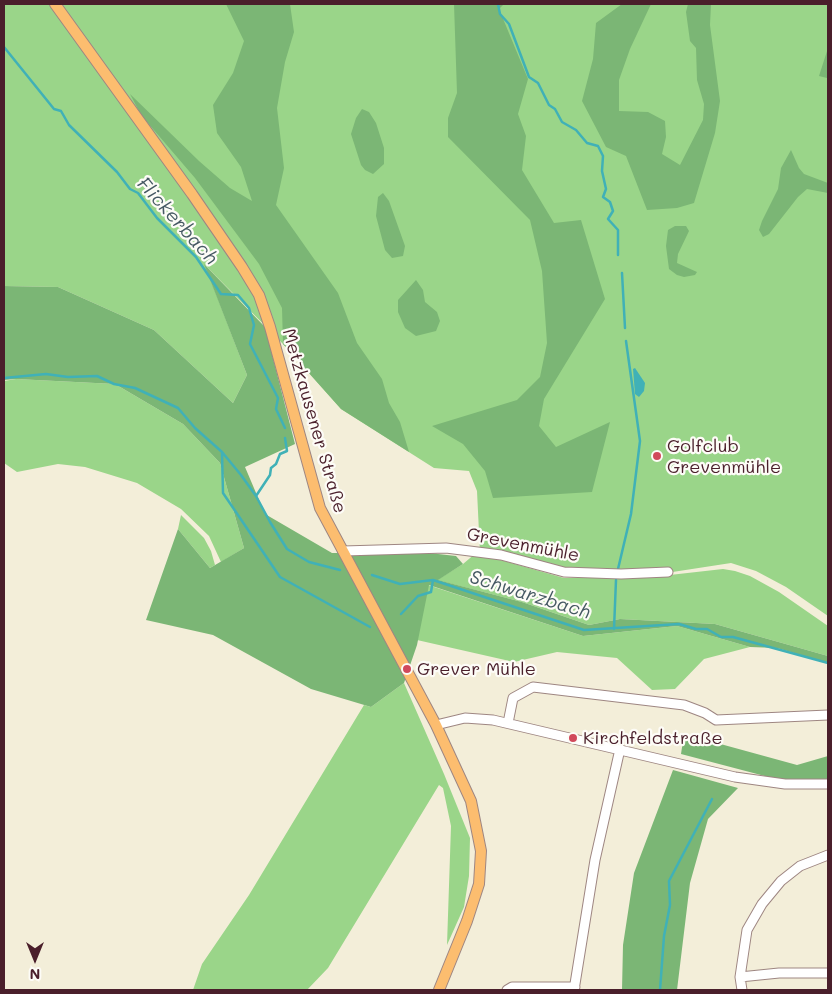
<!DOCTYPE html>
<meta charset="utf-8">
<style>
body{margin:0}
#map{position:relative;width:832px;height:994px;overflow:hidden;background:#f3eed9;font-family:Mali,sans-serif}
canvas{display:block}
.frame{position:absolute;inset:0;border:5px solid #4a1f2b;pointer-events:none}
.north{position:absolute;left:10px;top:934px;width:50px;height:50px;-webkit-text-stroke:4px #fdfcf7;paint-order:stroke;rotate:180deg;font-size:14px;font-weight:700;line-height:20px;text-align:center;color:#4a1f2b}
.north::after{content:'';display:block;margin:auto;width:18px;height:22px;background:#4a1f2b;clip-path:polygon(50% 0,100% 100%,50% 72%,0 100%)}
</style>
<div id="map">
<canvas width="832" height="994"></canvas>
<div class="frame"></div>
<div class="north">N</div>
</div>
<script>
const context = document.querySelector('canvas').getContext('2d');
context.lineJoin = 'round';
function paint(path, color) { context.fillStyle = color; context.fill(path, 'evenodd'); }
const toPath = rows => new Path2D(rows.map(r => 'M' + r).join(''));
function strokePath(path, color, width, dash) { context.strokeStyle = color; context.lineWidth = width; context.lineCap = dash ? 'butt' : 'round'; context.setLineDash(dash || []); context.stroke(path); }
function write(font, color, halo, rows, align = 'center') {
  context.font = font + ' Mali,sans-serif'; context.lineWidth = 4.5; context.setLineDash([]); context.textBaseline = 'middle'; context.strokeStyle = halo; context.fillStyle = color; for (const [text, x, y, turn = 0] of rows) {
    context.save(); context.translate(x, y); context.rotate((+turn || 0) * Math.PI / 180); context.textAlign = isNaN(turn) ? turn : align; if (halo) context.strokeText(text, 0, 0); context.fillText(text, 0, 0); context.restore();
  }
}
const green = toPath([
 [4,4,828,4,828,616,786,587,756,571,731,563,653,575,592,577,480,553,477,491,469,471,434,468,341,409,283,344,205,265,247,375,233,403,154,330,58,287,4,286],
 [16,379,115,384,183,424,220,463,244,548,221,562,209,536,181,509,137,483,85,467,58,464,17,472,4,463,4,381],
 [181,515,204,538,211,551,215,565,210,568,178,529],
 [476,553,564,578,652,577,723,569,735,571,750,576,779,592,828,626,828,656,715,624,620,619,589,625,522,602,437,580,463,564],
 [428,585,583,636,677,626,750,647,704,659,675,689,652,690,617,658,557,652,514,662,417,640],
 [404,683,444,774,470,838,469,876,464,907,447,945,451,826,443,788,439,785,328,968,307,990,193,990,202,964,249,895,364,705,371,707]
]);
const forest = toPath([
 [226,4,290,4,294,32,285,62,277,108,284,168,276,205,338,293,357,343,382,379,389,403,400,422,409,452,341,409,283,344,282,308,259,264,195,178,141,115,130,94,199,161,230,188,252,201,241,167,217,133,213,105,233,73,244,41],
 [454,4,504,4,499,9,528,79,518,114,526,136,522,170,554,223,581,220,605,299,544,399,539,426,556,447,610,422,592,492,493,498,485,471,463,444,432,426,517,400,540,377,547,343,542,271,530,220,448,137,448,118,457,93],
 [622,4,651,4,630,49,619,80,619,111,648,112,665,121,666,137,662,154,680,165,703,120,704,104,697,80,696,48,690,41,686,12,688,4,711,4,710,25,720,101,715,133,694,203,677,208,647,210,626,156,606,147,582,101,593,59,596,23],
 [828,48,828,76,827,78,819,76],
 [362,109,369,112,376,123,384,148,384,164,373,174,365,170,361,165,351,134,356,118],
 [791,150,799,168,804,174,828,183,828,193,807,189,798,197,769,234,763,237,759,230,762,221,778,189,781,168],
 [383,193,389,201,405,246,403,256,392,258,385,250,376,216,378,197],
 [675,226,686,226,689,231,678,254,677,263,697,272,695,275,684,277,677,275,669,269,666,246,668,230],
 [204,264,265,327,295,444,245,467,265,514,332,553,377,553,402,550,456,556,463,564,438,580,522,602,589,625,620,619,715,624,828,656,828,663,777,648,750,647,677,626,583,636,429,585,417,645,404,683,371,707,311,689,213,635,146,620,178,529,210,568,244,548,220,463,183,424,115,384,16,379,4,380,4,286,58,287,154,330,233,403,247,375],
 [416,280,423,290,425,302,437,312,440,321,436,331,416,336,405,328,398,312,398,300],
 [684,734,797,765,828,756,828,780,780,780,681,754],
 [673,770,738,788,708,819,690,883,677,990,622,990,623,945,634,873]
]);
const water = toPath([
 [635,368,645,383,644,391,639,397,635,394,633,369]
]);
const stream = toPath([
 [498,4,500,14,509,24,529,77,538,83,549,105,555,109,562,122,576,130,587,143,598,146,603,156,602,171,606,189,603,197,610,202,613,211,608,219,618,230,618,255],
 [4,47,54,109,61,111,69,125,117,172,130,189,138,193,157,218,196,257,221,294,238,295,249,308,254,325,250,344,278,398,276,409,285,428],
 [622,273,625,328],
 [4,378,46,374,68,377,97,376,114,384,135,388,178,408,195,428,222,452,241,475,256,496,270,522,287,549,309,562,340,570],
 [222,453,223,493,280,577,370,627],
 [256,496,270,475,271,468,276,464,280,454,287,451,285,438],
 [618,569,631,514,640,441,626,341],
 [372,575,400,584,433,580,584,630,679,624,696,629,707,629,721,637,733,637,828,663],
 [401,614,418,596,431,592,433,580],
 [614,629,616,580],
 [660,990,664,936,670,905,669,881,712,799]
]);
const minor = toPath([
 [343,551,446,548,501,555,564,572,621,574,668,572],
 [508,723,513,698,533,687,684,705,705,713,716,720,828,715],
 [436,725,465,718,493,720,735,777,785,784,828,784],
 [740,977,779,973,828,973],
 [507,990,512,987,575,987],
 [574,990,595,860,620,749],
 [742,990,740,977,747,930,762,904,781,881,800,866,828,855]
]);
const major = toPath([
 [55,4,192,194,242,267,259,295,270,327,320,508,436,725,471,801,481,851,479,884,467,921,439,990]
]);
const markers = [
 [657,456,5,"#d1495b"],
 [407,669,5,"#d1495b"],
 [573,738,5,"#d1495b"]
];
const streetNames = [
 ["Metzkausener Straße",314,421,74],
 ["Grevenmühle",523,545,11]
];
const poiNames = [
 ["Golfclub",667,446],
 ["Grevenmühle",667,467],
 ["Grever Mühle",417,669],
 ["Kirchfeldstraße",583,738]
];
const waterNames = [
 ["Flickerbach",177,221,48],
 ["Schwarzbach",530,595,17]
];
paint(green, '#9ad589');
paint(forest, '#7bb675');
paint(water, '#40b1b7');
strokePath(stream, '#40b1b7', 2.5);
strokePath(minor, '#9e8682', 11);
strokePath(major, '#9e8682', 12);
strokePath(minor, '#fff', 9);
strokePath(major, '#fcbd6f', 10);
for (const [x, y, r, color] of markers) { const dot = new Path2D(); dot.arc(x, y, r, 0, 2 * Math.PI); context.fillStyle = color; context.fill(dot); strokePath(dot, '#fdfcf7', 2); }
write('18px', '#4a1f2b', '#fdfcf7', streetNames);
write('18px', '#4a1f2b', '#fdfcf7', poiNames, 'left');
write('italic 19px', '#465963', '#fdfcf7', waterNames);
</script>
